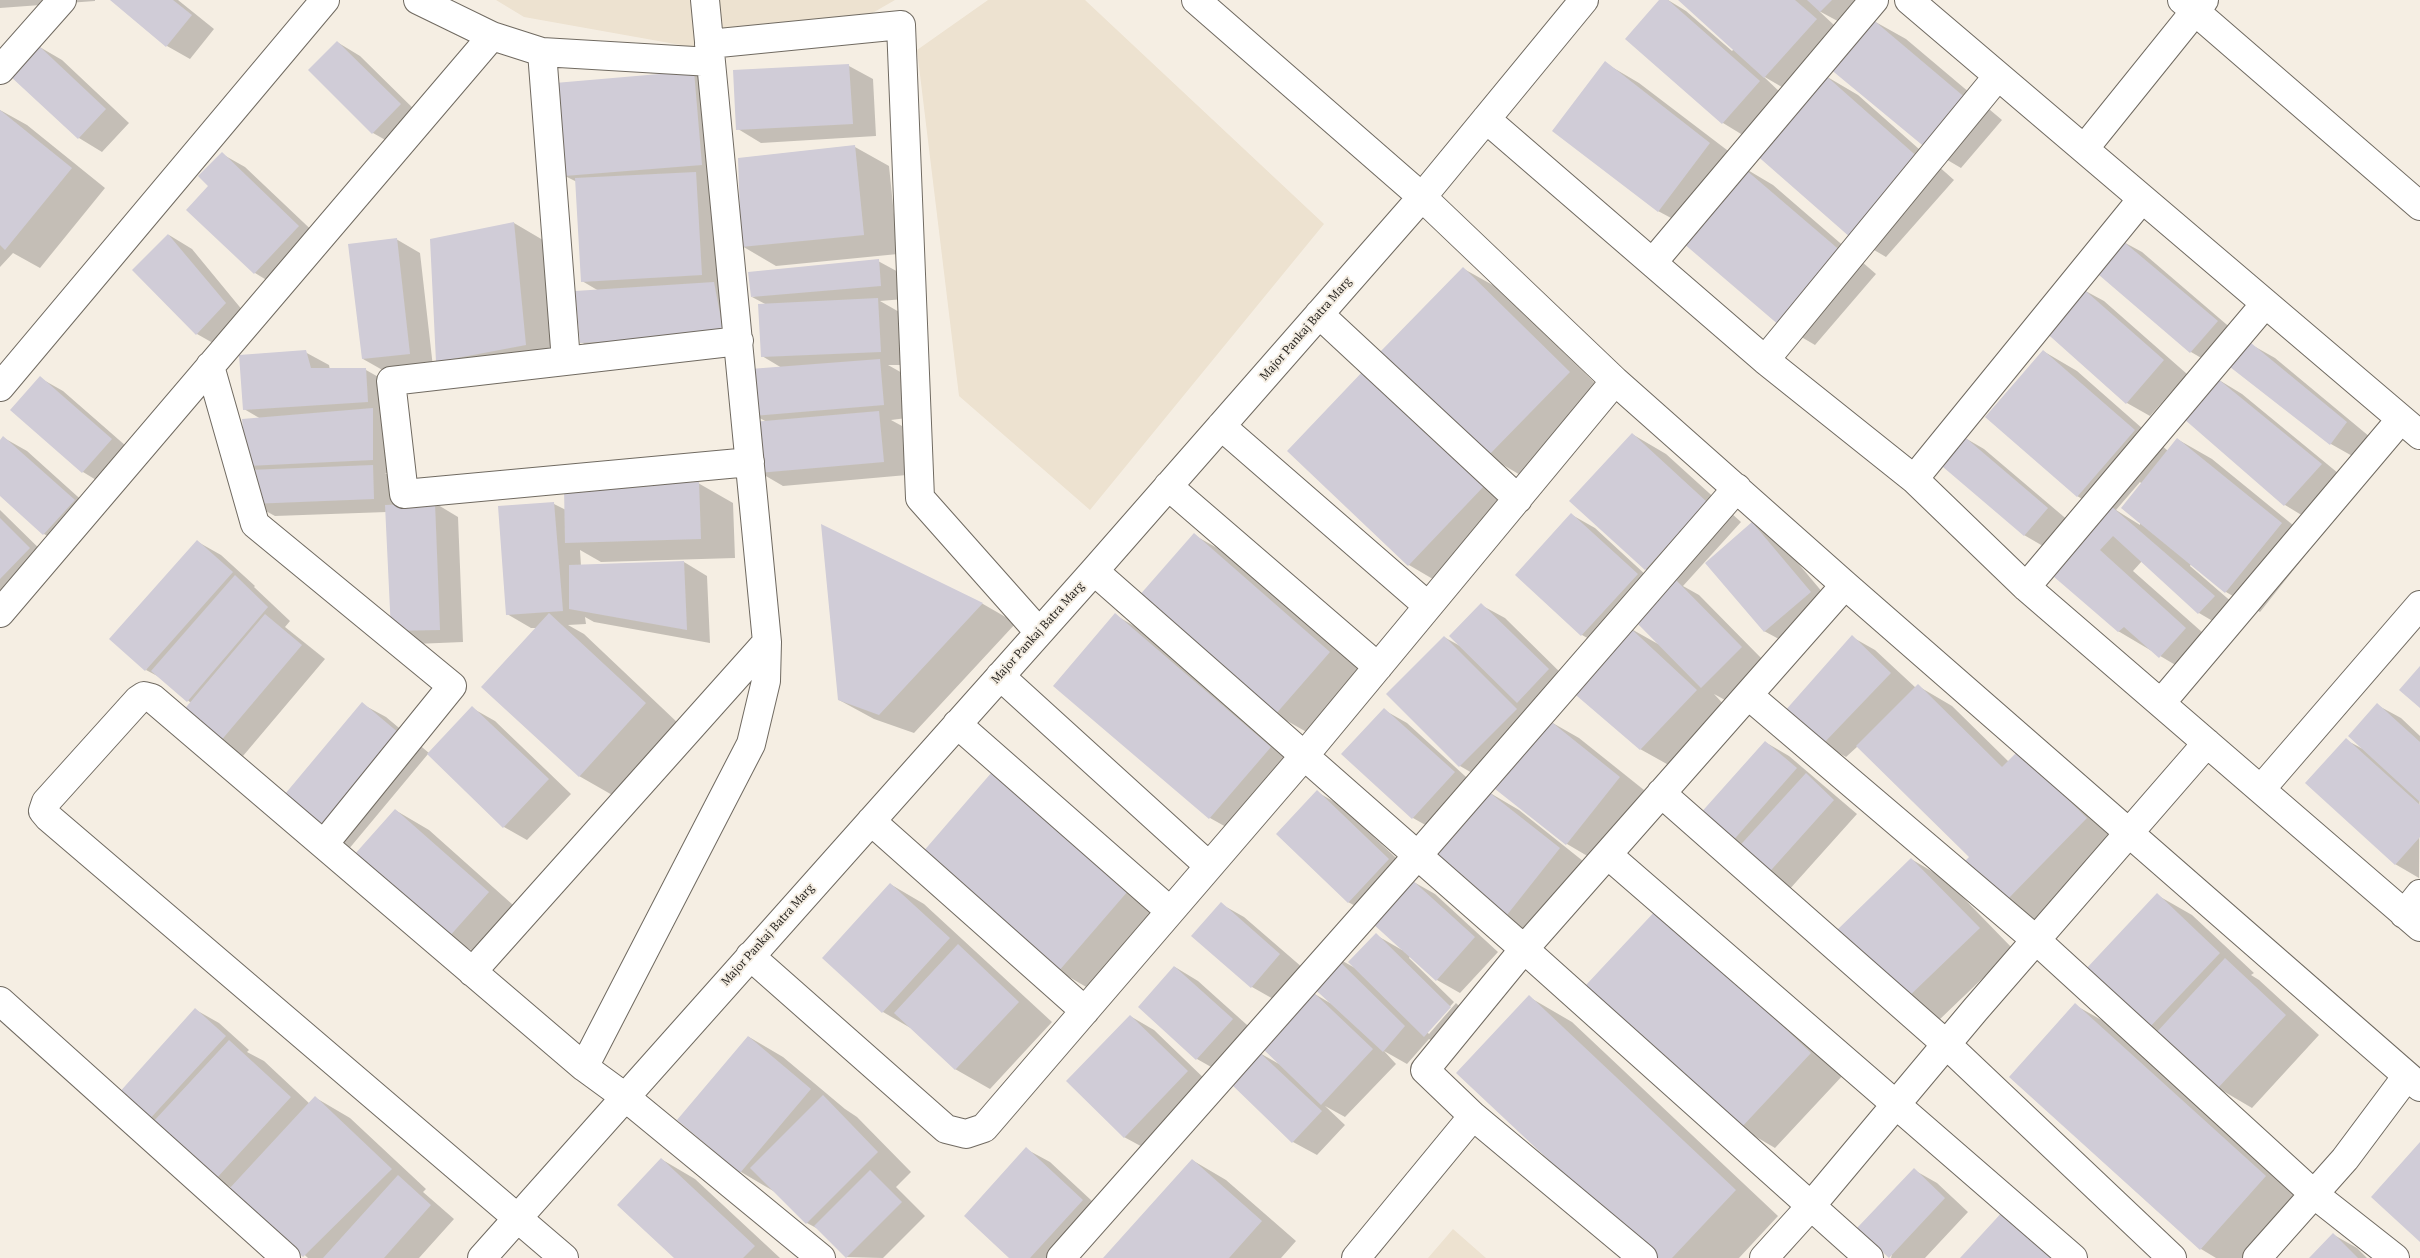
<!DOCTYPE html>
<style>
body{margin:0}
canvas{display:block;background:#f5eee3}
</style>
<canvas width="2420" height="1258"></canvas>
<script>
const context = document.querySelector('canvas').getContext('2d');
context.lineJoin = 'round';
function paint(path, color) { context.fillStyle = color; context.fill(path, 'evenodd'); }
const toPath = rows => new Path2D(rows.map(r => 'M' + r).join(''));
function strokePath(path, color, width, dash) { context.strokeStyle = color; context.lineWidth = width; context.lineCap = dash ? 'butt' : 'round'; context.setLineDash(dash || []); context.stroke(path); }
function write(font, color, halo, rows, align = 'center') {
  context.font = font + ' "PT Serif",serif'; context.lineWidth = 4; context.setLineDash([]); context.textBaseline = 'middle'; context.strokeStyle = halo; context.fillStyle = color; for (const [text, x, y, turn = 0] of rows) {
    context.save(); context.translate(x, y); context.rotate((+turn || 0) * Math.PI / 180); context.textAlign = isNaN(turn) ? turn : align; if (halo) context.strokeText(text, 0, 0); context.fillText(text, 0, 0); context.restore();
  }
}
const built = toPath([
 [496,0,895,0,862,19,692,47,524,17],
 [988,0,1085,0,1324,224,1090,510,959,396,917,50],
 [1453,1229,1486,1258,1428,1258]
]);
const shadow = toPath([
 [0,0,95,0,95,1,0,8],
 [112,0,178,0,214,29,190,59,167,46],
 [1661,0,1668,0,1686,11,1732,51,1734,49,1680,0,1861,0,1845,25,1819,11,1850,40,1799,97,1763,76,1783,95,1746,137,1723,123],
 [1872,20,1906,39,2002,120,1961,168,1927,148],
 [337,42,360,56,423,118,396,146,373,133],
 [38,46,62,60,129,123,102,152,79,138,11,76],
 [1605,63,1639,83,1744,163,1741,166,1773,185,1876,274,1815,345,1781,325,1686,226,1658,211],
 [849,66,873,79,876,136,761,143,738,129,734,71],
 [694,73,728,92,747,348,605,356,581,342,599,291,582,281,577,182,565,176],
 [1824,75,1858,95,1954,180,1886,257,1852,237],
 [0,110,27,125,105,188,40,268,13,253,0,267],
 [855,147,889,166,898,254,776,266,742,246],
 [222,154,245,167,322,240,278,287,255,273,210,186],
 [514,223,548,243,560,364,472,381,438,361,431,240],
 [169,235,192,249,248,317,220,347,197,334],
 [396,239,420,253,433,367,386,372,363,359],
 [2118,239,2142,252,2240,336,2215,366,2191,352,2093,268],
 [878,261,902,274,904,299,880,301,901,313,904,365,888,365,904,374,907,418,891,420,902,426,907,475,783,486,759,472,767,422,754,415,782,368,762,356,767,305,752,297],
 [1464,269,1498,288,1604,392,1522,476,1488,456],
 [2080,288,2104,301,2187,374,2150,416,2127,403],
 [2252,345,2275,358,2370,437,2354,457,2331,444,2232,367],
 [2043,351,2077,371,2168,451,2177,439,2212,459,2315,543,2260,612,2226,592,2191,564,2190,566,2248,616,2233,633,2199,613,2142,561,2133,571,2220,648,2194,676,2118,631,2054,576,2107,513,2077,496],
 [2140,482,2142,484,2140,525,2116,510],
 [305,352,329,365,330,370,366,370,389,383,396,473,385,473,458,517,463,642,415,644,392,631,387,512,275,516,251,503,258,471,248,466,261,419,244,409],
 [1365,371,1519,505,1443,585,1409,565,1289,451],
 [40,378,63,391,134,453,106,486,83,472,12,410],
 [2219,380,2242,394,2344,478,2308,519,2285,505,2186,419],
 [1632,434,1666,454,1741,522,1683,586,1699,595,1764,661,1725,700,1714,694,1730,711,1674,768,1640,749,1607,649,1582,635,1572,515,1595,528,1660,588,1626,626,1658,644,1673,585,1645,569],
 [1960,435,1984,449,2070,522,2048,549,2024,535],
 [4,438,27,451,97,514,67,547,44,534,0,495,0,442],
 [698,483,733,503,735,558,601,562,580,550,581,566,684,562,707,576,710,643,594,622,585,617,586,624,568,625,584,634,679,724,614,796,579,776,537,628,531,628,507,614,554,504,566,510],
 [0,510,53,562,0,598],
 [1753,524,1776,537,1834,606,1788,644,1764,631],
 [823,526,983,604,1016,623,914,733,874,719,839,700],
 [1194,535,1228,554,1363,672,1310,734,1275,714],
 [198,542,221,555,255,586,254,587,290,621,285,627,325,659,243,756,220,742,191,703,163,679,146,670],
 [1481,605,1505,618,1572,684,1544,718,1579,738,1654,798,1601,864,1567,844,1493,785,1460,766,1388,694,1444,637,1460,646],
 [1115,615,1150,635,1304,767,1244,837,1210,818],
 [1852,637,1875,650,1916,688,1918,686,1952,706,2009,762,2019,752,2120,838,2038,922,2004,902,1971,857,1858,746,1846,757,1823,744],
 [362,704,386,717,429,753,472,708,495,721,571,794,527,840,504,827,428,754,348,850,282,800],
 [2377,705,2401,718,2420,736,2419,878,2395,864,2346,740,2363,749],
 [1384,710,1407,723,1477,787,1436,831,1413,818],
 [1765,742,1789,756,1857,814,1788,891,1731,843],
 [992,774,1162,912,1093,991,1059,971],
 [1485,790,1519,810,1593,869,1538,938,1504,919],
 [1317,792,1340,805,1412,873,1372,915,1348,902],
 [395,810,429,830,522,913,483,957,449,937],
 [1911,859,1945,879,2013,949,1938,1021,1904,1001],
 [1412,881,1435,894,1498,952,1460,993,1437,980,1410,956,1409,958,1454,1002,1427,1032,1429,1034,1456,1003,1474,1021,1448,1050,1429,1039,1407,1064,1384,1051,1396,1064,1345,1117,1325,1106,1345,1125,1317,1155,1293,1142,1258,1052,1279,1064,1313,993,1330,1003,1332,955,1355,968,1376,935,1402,950],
 [890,884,924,904,1052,1022,990,1089,955,1069,914,1030,883,1012],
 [2157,895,2192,915,2254,973,2251,975,2259,980,2319,1035,2252,1108,2218,1088,2149,1028],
 [1221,904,1244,917,1303,968,1275,1000,1252,987],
 [1692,929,1845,1073,1775,1148,1741,1128],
 [1175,967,1198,981,1256,1033,1220,1072,1197,1059],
 [1529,997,1572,1022,1778,1216,1739,1258,1655,1258],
 [2075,1005,2119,1030,2309,1202,2259,1258,2216,1258,2201,1249],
 [196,1010,219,1023,249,1050,247,1052,264,1061,310,1104,316,1098,350,1118,426,1189,423,1192,454,1219,419,1258,308,1258,232,1188,216,1179,148,1121],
 [1130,1016,1154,1030,1211,1085,1148,1150,1124,1137],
 [749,1037,783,1057,845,1109,857,1117,911,1172,896,1187,925,1216,883,1258,847,1257,820,1230,807,1223,775,1192,741,1172,679,1120],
 [1026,1149,1050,1162,1106,1214,1065,1258,1011,1258],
 [661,1159,695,1179,780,1258,676,1258],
 [1192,1160,1226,1180,1296,1241,1281,1258,1105,1258],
 [1914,1170,1937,1183,1968,1212,1925,1258,1891,1258],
 [2334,1235,2357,1248,2367,1258,2311,1258]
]);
const building = toPath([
 [110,0,173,0,192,15,166,47],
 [1659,0,1668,0,1760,81,1722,124,1625,39],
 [1678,0,1795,0,1817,19,1764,78],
 [1807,0,1832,0,1820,12],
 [1871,18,1968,100,1927,149,1829,68],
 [337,41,401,104,372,134,308,70],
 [38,45,106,109,78,139,10,76],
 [1605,61,1710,143,1658,212,1552,131],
 [849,64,853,124,736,130,733,70],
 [694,71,702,165,564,176,555,83],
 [1824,74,1921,160,1851,238,1754,153],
 [0,110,72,168,5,250,0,245],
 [855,145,864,235,741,247,738,158],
 [222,152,299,226,254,274,186,210,208,186,198,176],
 [1739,164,1843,253,1780,326,1676,237],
 [696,172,702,275,581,282,575,178],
 [514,222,526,345,436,362,430,239],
 [168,234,226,303,196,335,132,270],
 [2118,237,2218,321,2190,353,2092,269],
 [397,238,410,354,362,359,348,244],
 [879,259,881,286,751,297,748,272],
 [1463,267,1570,372,1487,457,1380,352],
 [714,282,724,335,580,343,575,291],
 [2080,286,2164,360,2126,404,2042,329],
 [878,298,881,352,761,357,758,304],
 [2251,343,2347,422,2330,445,2230,367],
 [306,350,311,368,366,368,368,402,243,410,239,355],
 [2043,350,2135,430,2077,497,1985,417],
 [880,359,884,405,753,416,750,369],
 [1365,369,1486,484,1408,566,1287,451],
 [40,376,112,439,82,473,10,410],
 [2218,379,2322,464,2284,506,2184,419],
 [373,408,373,460,247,466,242,419],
 [879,411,884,462,758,473,753,422],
 [1632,433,1707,502,1645,570,1569,501],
 [1960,433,2048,508,2024,536,1936,461],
 [3,436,75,500,43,535,0,496,0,440],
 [2177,438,2282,523,2225,593,2121,508],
 [373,465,374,499,250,504,249,470],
 [699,482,701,539,565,543,564,487],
 [554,502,563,611,506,615,498,506],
 [435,503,440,630,391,631,385,505],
 [2111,506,2215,596,2198,614,2113,536,2100,550,2186,628,2159,658,2124,627,2118,632,2053,576],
 [1571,513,1638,574,1581,636,1515,575],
 [0,518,30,548,0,579],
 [1752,522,1811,592,1764,632,1705,563],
 [821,524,983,603,879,715,838,700],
 [1194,533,1330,652,1275,715,1138,597],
 [197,540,233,572,145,671,109,639],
 [684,561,687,630,569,609,569,565],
 [235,575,268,607,187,702,151,671],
 [1676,580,1742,647,1701,688,1635,621],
 [1481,603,1549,669,1517,703,1449,636],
 [549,613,646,703,579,777,481,687],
 [1115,613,1271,747,1209,819,1053,686],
 [265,614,302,645,219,743,182,712],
 [1626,624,1697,690,1640,750,1570,690],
 [1852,635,1891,673,1822,745,1784,712],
 [1444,636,1517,709,1459,767,1386,694],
 [2420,666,2420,708,2399,690],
 [1918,684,2002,767,2018,751,2087,818,2004,903,1963,863,1969,857,1856,746],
 [362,702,406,739,324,838,280,800],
 [2377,703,2420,742,2420,802,2348,736],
 [472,706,549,779,503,828,427,754],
 [1384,708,1455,772,1412,819,1341,754],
 [1544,716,1620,777,1566,845,1490,785],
 [2346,738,2420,805,2420,837,2395,865,2305,783],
 [1765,741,1797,768,1730,844,1698,816],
 [992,772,1128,891,1058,972,922,853],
 [1806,773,1834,800,1764,878,1734,852],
 [1485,789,1560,848,1503,920,1429,860],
 [1317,790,1389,859,1348,903,1276,834],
 [395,809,489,892,448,938,354,855],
 [1911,858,1980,928,1903,1002,1835,932],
 [1411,879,1475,937,1436,981,1372,923],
 [890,883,950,938,882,1013,822,958],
 [2157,893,2220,953,2148,1029,2085,970],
 [1221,902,1280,954,1251,988,1191,936],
 [1658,908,1811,1053,1740,1129,1586,985],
 [1376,933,1451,1007,1424,1037,1348,962],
 [958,944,1019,1002,955,1070,894,1013],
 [1332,954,1405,1026,1383,1052,1307,982],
 [2225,958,2286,1015,2217,1089,2156,1033],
 [1174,966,1233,1019,1196,1060,1138,1007],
 [1313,992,1373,1049,1321,1105,1261,1047],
 [1529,995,1736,1190,1672,1258,1653,1258,1456,1073],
 [2075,1003,2266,1176,2200,1250,2009,1077],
 [195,1008,226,1036,147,1122,117,1095],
 [1130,1015,1188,1071,1124,1138,1066,1081],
 [748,1036,811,1089,740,1173,677,1120],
 [229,1040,291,1097,215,1180,153,1122],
 [1258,1051,1322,1111,1292,1143,1229,1082],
 [823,1095,878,1152,806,1224,750,1168],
 [315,1096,392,1169,303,1257,229,1189],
 [2420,1142,2420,1242,2371,1197],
 [1026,1147,1083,1200,1030,1258,1009,1258,964,1216],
 [661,1158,755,1246,743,1258,674,1258,617,1205],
 [1192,1159,1262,1221,1229,1258,1103,1258],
 [1914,1168,1945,1198,1889,1258,1857,1228],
 [870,1170,902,1202,846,1258,814,1226],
 [398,1175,431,1205,384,1258,323,1258],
 [2005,1209,2058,1258,1960,1258],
 [2333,1233,2358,1258,2309,1258]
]);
const minor = toPath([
 [418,0,492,36,542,52,711,62],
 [705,0,767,642,766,681,751,744,584,1067,625,1097,821,1258],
 [1196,0,1422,197,1615,381,1845,585,2420,1087],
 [1909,0,2420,435],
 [2182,0,2420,206],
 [709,44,901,25,920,498,1039,632],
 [542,52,566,361],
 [0,70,62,0],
 [1486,119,1765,360,1914,479,2026,587,2420,927],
 [2084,149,2204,0],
 [1653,262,1874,0],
 [1319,314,1518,499],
 [739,341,391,381,404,494,750,462],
 [1765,360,1998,76],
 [210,366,255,524,452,686,324,844],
 [0,387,325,0],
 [1221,426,1428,606],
 [1914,479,2142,199],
 [1168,486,1378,667],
 [1094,571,1524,949,1869,1258],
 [2026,587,2265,304],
 [0,613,492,36],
 [1000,676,1209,866],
 [1748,695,2036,940,2315,1195,2395,1258],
 [2161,703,2401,419],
 [957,724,1170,911],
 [2261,789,2420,605],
 [1661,793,1946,1044,2172,1258],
 [871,821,1085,1011],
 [1608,855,2073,1258],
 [2404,914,2420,894],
 [750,956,946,1129,966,1134,984,1128,1304,756,1615,381],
 [472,972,767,642],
 [0,1001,286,1258],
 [1473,1116,1425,1070,1524,949,1845,585],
 [482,1258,1094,571,1422,197,1584,0],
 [564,1258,48,817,43,811,46,802,138,700,144,696,152,698,584,1067],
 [1061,1258,1418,855,1737,488],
 [1356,1258,1473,1116,1643,1258],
 [1764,1258,1810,1207,1975,1010,2207,743],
 [2257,1258,2345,1159,2407,1076]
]);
const streetNames = [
 ["Major Pankaj Batra Marg",1306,329,-49],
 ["Major Pankaj Batra Marg",1038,633,-48],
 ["Major Pankaj Batra Marg",768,935,-48]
];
paint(built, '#ede2d0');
paint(shadow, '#0003');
paint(building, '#d0ccd7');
strokePath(minor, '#706a61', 30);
strokePath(minor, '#fff', 28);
write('12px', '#2a2723', '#f5eee3', streetNames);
</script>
